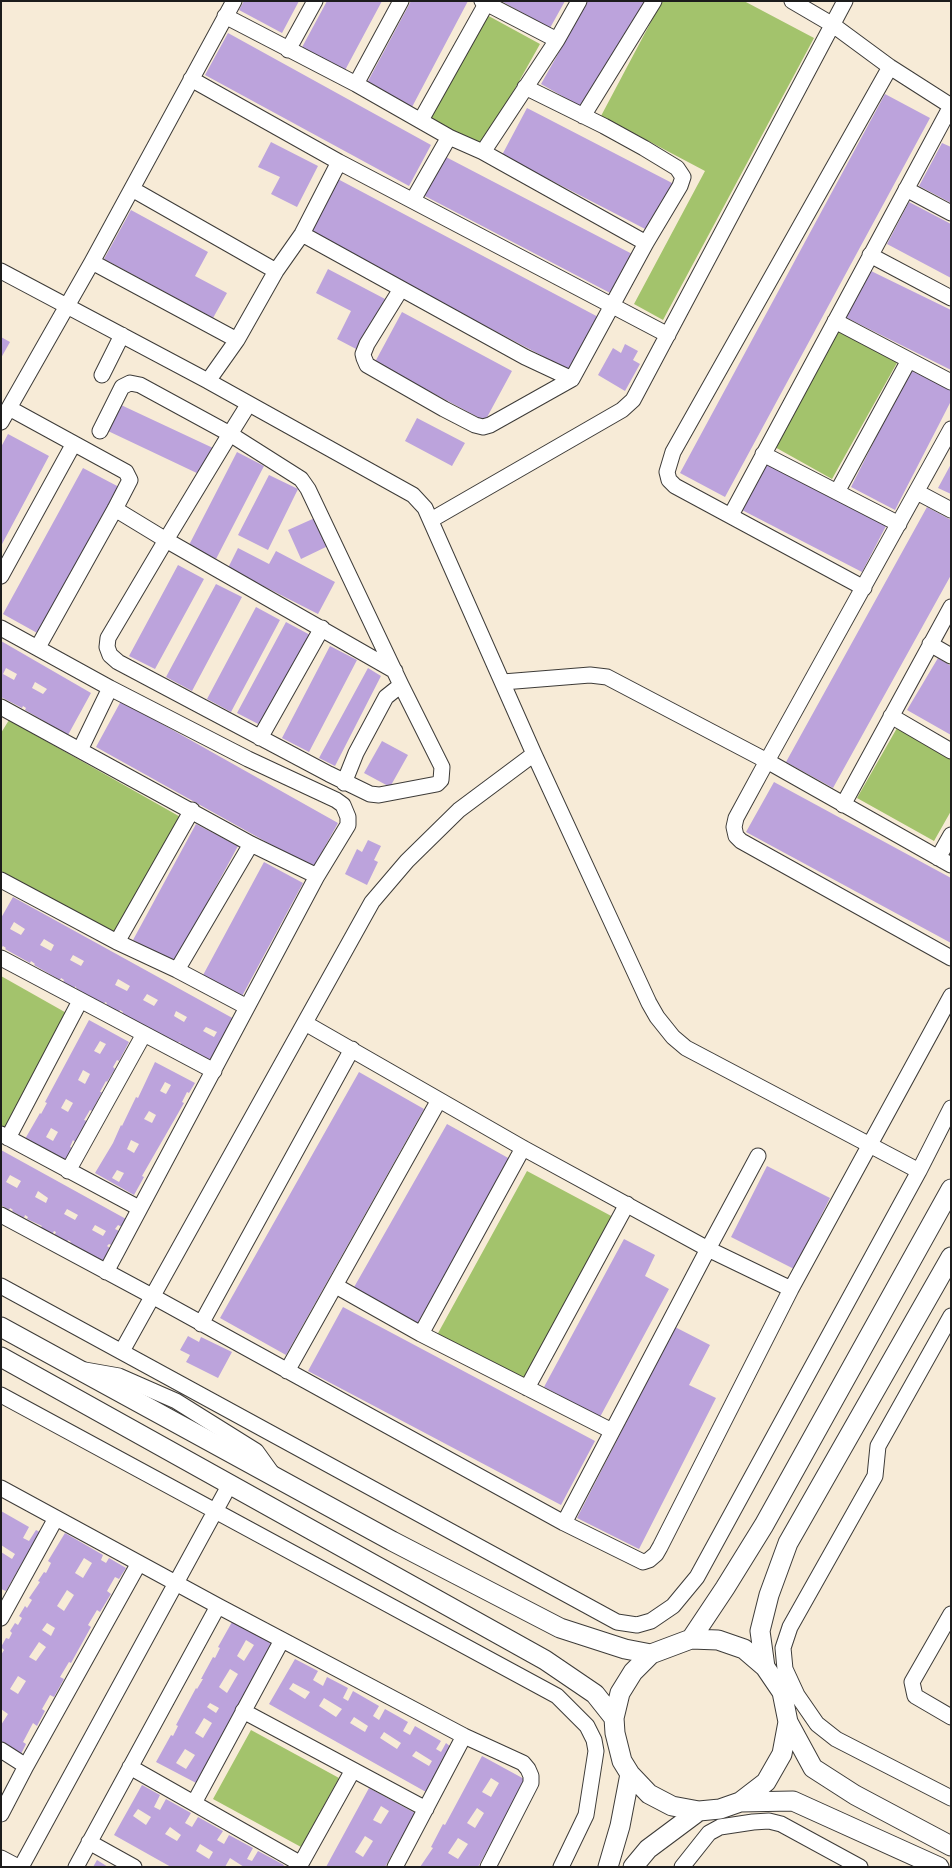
<!DOCTYPE html>
<style>
body{margin:0}
#map{position:relative;width:952px;height:1868px;overflow:hidden;background:#f7ebd7;font-family:"Patrick Hand",sans-serif}
canvas{display:block}
.frame{position:absolute;inset:0;border:2px solid #1c1c1c;pointer-events:none}
</style>
<div id="map">
<canvas width="952" height="1868"></canvas>
<div class="frame"></div>
</div>
<script>
const context = document.querySelector('canvas').getContext('2d');
context.lineJoin = 'round';
function paint(path, color) { context.fillStyle = color; context.fill(path, 'evenodd'); }
const toPath = rows => new Path2D(rows.map(r => 'M' + r).join(''));
function strokePath(path, color, width, dash) { context.strokeStyle = color; context.lineWidth = width; context.lineCap = dash ? 'butt' : 'round'; context.setLineDash(dash || []); context.stroke(path); }
const green = toPath([
 [662,1,744,1,814,38,663,320,634,304,705,171,601,116],
 [485,14,540,44,481,149,427,120],
 [839,328,898,361,832,479,773,446],
 [9,720,184,819,117,936,1,871,1,733],
 [897,728,951,757,951,811,934,841,857,798],
 [1,976,70,1015,7,1129,1,1126],
 [527,1171,615,1218,525,1382,437,1335],
 [251,1730,339,1778,301,1847,213,1799]
]);
const building = toPath([
 [244,1,299,1,282,33,239,10],
 [327,1,382,1,343,74,300,51],
 [411,1,468,1,412,107,367,83],
 [501,1,565,1,550,28],
 [588,1,647,1,585,109,541,84],
 [228,33,431,145,409,186,205,75],
 [885,94,930,118,725,497,680,473],
 [527,108,674,184,649,231,502,155],
 [271,142,318,166,297,207,271,194,280,177,258,167],
 [942,143,951,147,951,203,919,186],
 [444,156,636,256,614,295,423,195],
 [334,177,602,319,573,372,307,232],
 [909,202,951,224,951,278,887,244],
 [131,210,208,252,195,276,227,293,213,318,104,259],
 [328,269,385,299,358,350,337,339,351,311,316,293],
 [869,270,951,310,951,370,845,317],
 [402,312,512,371,485,421,375,362],
 [1,337,10,342,1,358],
 [625,344,638,351,633,360,640,364,625,391,598,375,613,348,621,353],
 [910,370,951,390,951,401,895,510,851,487],
 [121,405,213,448,201,475,108,431],
 [417,418,465,443,452,466,405,441],
 [8,434,49,456,1,546,1,447],
 [237,452,264,466,216,559,189,545],
 [766,464,886,526,862,572,742,510],
 [951,464,951,494,938,488],
 [83,468,119,487,39,634,3,614],
 [269,475,298,489,268,550,238,535],
 [927,507,951,520,951,575,833,788,786,762],
 [317,517,330,545,301,559,288,530],
 [238,548,269,564,276,551,335,582,318,614,228,568],
 [178,565,204,579,155,669,129,656],
 [216,584,242,597,192,691,166,677],
 [256,607,280,620,231,712,207,699],
 [286,622,312,636,264,727,237,713],
 [1,641,91,693,68,735,25,710,26,708,23,706,22,708,1,697],
 [6,668,17,674,14,680,3,674],
 [35,682,47,689,43,694,32,688],
 [330,646,357,660,309,752,282,738],
 [938,658,951,666,951,735,907,710],
 [368,668,381,676,335,766,319,758],
 [121,701,338,823,313,868,96,747],
 [382,741,408,755,390,787,364,773],
 [774,782,951,878,951,943,746,832],
 [196,824,238,846,175,962,133,940],
 [368,840,381,846,374,860,378,862,367,885,345,874,357,849,362,852],
 [264,862,303,883,241,998,202,977],
 [13,897,236,1020,212,1063,180,1045,181,1043,179,1042,177,1044,122,1014,123,1012,120,1010,119,1012,106,1005,107,1003,105,1002,104,1004,77,989,75,986,75,988,63,982,64,980,61,978,60,980,34,965,35,964,31,961,30,963,5,949,6,948,3,946,1,948,1,918],
 [14,922,25,929,21,935,10,929],
 [44,939,54,945,51,951,40,945],
 [73,955,84,961,81,966,70,960],
 [118,979,130,986,127,991,115,985],
 [147,994,158,1000,154,1006,143,1000],
 [176,1011,187,1017,184,1022,174,1016],
 [206,1027,217,1032,214,1037,203,1031],
 [89,1020,129,1042,119,1061,117,1060,113,1067,115,1069,107,1082,106,1081,100,1092,102,1092,92,1111,90,1110,84,1120,87,1121,75,1142,73,1140,70,1147,72,1148,65,1160,25,1139,40,1113,41,1114,47,1103,45,1102],
 [100,1041,106,1044,100,1054,94,1051],
 [83,1070,90,1074,85,1084,78,1080],
 [66,1099,73,1103,68,1112,61,1108],
 [51,1128,58,1132,53,1141,46,1137],
 [155,1062,195,1083,189,1093,187,1092,182,1102,184,1103,142,1176,144,1177,134,1195,95,1173,113,1143,121,1125,122,1126,136,1097,138,1098],
 [165,1082,171,1085,166,1094,160,1091],
 [149,1111,156,1115,152,1123,144,1119],
 [131,1140,139,1144,134,1153,127,1149],
 [117,1170,124,1173,119,1182,112,1178],
 [359,1072,424,1109,286,1355,220,1318],
 [447,1124,510,1159,417,1324,353,1289],
 [1,1150,126,1219,122,1227,118,1225,115,1229,119,1231,111,1245,109,1244,107,1246,110,1248,102,1262,69,1244,71,1242,68,1240,67,1243,54,1236,56,1232,54,1231,52,1235,40,1228,42,1226,27,1219,28,1217,25,1215,24,1218,12,1211,13,1210,10,1208,9,1210,1,1205],
 [10,1175,21,1181,17,1188,6,1182],
 [38,1191,48,1198,46,1203,35,1197],
 [67,1209,78,1215,75,1220,64,1214],
 [95,1225,106,1231,103,1236,92,1230],
 [767,1166,830,1198,794,1269,731,1237],
 [624,1239,655,1255,645,1276,669,1289,600,1417,544,1387],
 [343,1307,595,1441,561,1505,308,1371],
 [675,1327,710,1345,689,1385,716,1398,639,1549,577,1518],
 [188,1336,199,1342,201,1337,232,1352,218,1378,186,1362,190,1355,180,1350],
 [1,1511,29,1527,23,1538,29,1541,36,1530,40,1532,6,1591,1,1589,1,1552,12,1559,15,1554,1,1545],
 [65,1533,103,1555,101,1560,106,1563,109,1558,126,1568,119,1579,115,1577,107,1591,111,1594,100,1612,97,1610,88,1625,91,1627,71,1663,69,1662,60,1677,64,1679,54,1697,50,1695,42,1709,45,1711,37,1726,33,1723,23,1742,26,1744,21,1754,1,1743,1,1725,8,1714,1,1709,1,1655,4,1650,1,1647,6,1638,9,1639,12,1633,10,1631,15,1623,18,1625,22,1618,19,1616,25,1606,27,1608,32,1600,29,1598,40,1582,38,1581,44,1572,46,1573,51,1563,48,1561],
 [84,1558,92,1563,83,1578,75,1573],
 [67,1590,74,1595,64,1611,57,1606],
 [47,1623,55,1628,51,1636,42,1630],
 [39,1642,46,1647,36,1661,29,1657],
 [18,1676,26,1681,18,1694,10,1689],
 [232,1622,275,1645,200,1785,156,1762,171,1735,173,1736,178,1726,176,1725,196,1688,197,1689,203,1679,201,1679,213,1657,215,1658,220,1648,218,1647],
 [246,1640,254,1645,244,1661,237,1656],
 [230,1669,238,1674,227,1693,219,1687],
 [210,1703,219,1708,216,1713,207,1707],
 [204,1718,212,1723,203,1738,195,1733],
 [185,1749,195,1755,186,1769,176,1763],
 [295,1659,318,1671,313,1680,323,1686,327,1677,348,1688,343,1698,348,1701,353,1691,379,1706,373,1716,379,1720,385,1709,408,1722,403,1731,410,1735,415,1726,441,1741,436,1749,441,1752,446,1743,451,1747,426,1792,269,1704],
 [293,1683,310,1692,305,1699,289,1689],
 [324,1698,342,1709,336,1717,319,1706],
 [354,1717,368,1726,365,1732,350,1723],
 [384,1732,401,1743,397,1749,380,1738],
 [416,1751,432,1761,429,1766,412,1756],
 [482,1756,526,1780,478,1867,420,1867,433,1848,431,1847,443,1824,445,1825],
 [491,1778,499,1783,491,1797,482,1792],
 [477,1808,484,1813,475,1828,467,1823],
 [458,1838,468,1844,458,1859,448,1853],
 [142,1785,160,1795,154,1807,160,1810,166,1799,191,1813,185,1823,192,1827,198,1817,223,1831,217,1840,224,1844,229,1835,253,1848,247,1859,252,1861,258,1851,284,1865,283,1867,244,1867,230,1858,225,1867,171,1867,114,1835],
 [138,1809,151,1817,146,1825,133,1816],
 [170,1827,181,1835,177,1841,165,1834],
 [200,1844,213,1852,209,1859,196,1851],
 [369,1788,415,1813,385,1867,326,1867],
 [381,1806,389,1811,381,1824,373,1820],
 [365,1836,373,1841,363,1857,355,1852],
 [97,1860,108,1867,93,1867]
]);
const minor = toPath([
 [482,1,557,40],
 [792,1,833,25,890,67,951,106],
 [225,16,356,84,449,137,483,152,646,243],
 [288,50,315,1],
 [191,79,339,162,668,335],
 [356,84,401,1],
 [583,116,654,1],
 [421,120,486,4],
 [483,152,557,40,579,1],
 [132,189,276,271],
 [906,189,951,213],
 [413,200,449,137],
 [302,234,525,357,572,379],
 [870,255,951,298],
 [92,262,237,340],
 [1,271,208,381,237,340,276,271,302,234,339,162],
 [401,289,367,344,363,354,364,358,367,365,444,409,475,425,483,427,490,425,572,379,646,243,680,186,683,177,677,168,644,148,604,126,525,87],
 [835,321,951,382],
 [102,375,122,335],
 [208,381,413,495,425,508,534,754,649,1003,657,1017,673,1037,686,1048,919,1171],
 [9,408,126,472,130,480,115,509,38,647],
 [1,422,92,262,234,1],
 [951,429,767,761,736,818,734,827,736,836,741,841,951,958],
 [100,431,122,387,130,383,140,385,230,434,301,479,308,489,401,685,442,767,441,780,437,784,379,795,370,794,329,774,118,662,110,655,107,647,108,638,166,540,230,434,248,405],
 [763,454,899,524],
 [837,492,909,360],
 [917,492,951,510],
 [115,509,166,540,395,671],
 [731,515,951,106],
 [431,520,622,410,633,400,845,1],
 [1,576,73,445],
 [864,588,675,486,669,480,667,472,673,452,890,67],
 [1,628,110,688,248,759,336,800,343,805,348,817,348,825,317,876,106,1272],
 [930,644,951,656],
 [503,682,590,675,607,677,767,761,951,865],
 [1,707,251,844,317,876],
 [891,716,951,751],
 [260,738,322,628],
 [80,750,110,688],
 [344,783,356,753,386,697,401,685],
 [843,805,951,607],
 [938,858,951,835],
 [1,880,117,942,177,970,247,1007],
 [117,942,192,810],
 [1,958,214,1071],
 [177,970,251,844],
 [305,1023,523,1148,708,1249,791,1289],
 [1,1134,139,1208],
 [8,1138,80,1001],
 [68,1171,144,1034],
 [1,1215,152,1296,564,1523,643,1562,649,1560,656,1554,660,1547,791,1289,951,996],
 [1,1286,617,1622,637,1625,651,1621,673,1606,697,1577,919,1171,951,1108],
 [336,1286,421,1334,612,1431],
 [951,1316,878,1446,875,1476,790,1627,783,1648,785,1669,797,1695,817,1724,836,1739,951,1798],
 [201,1324,352,1049],
 [421,1334,523,1148],
 [122,1351,372,902,407,861,459,810,534,754],
 [85,1370,119,1376,176,1401,256,1451,274,1476],
 [287,1371,439,1100],
 [527,1388,627,1204],
 [1,1395,557,1696,587,1726,594,1740,596,1751,586,1815,561,1867],
 [1,1488,218,1606,464,1736,523,1763,528,1769,531,1776,531,1783,488,1867],
 [564,1523,708,1249,758,1156],
 [951,1614,912,1682,915,1696,951,1717],
 [1,1618,56,1518],
 [243,1711,426,1809],
 [1,1750,26,1766],
 [130,1767,301,1864],
 [194,1803,282,1640],
 [1,1814,26,1766,139,1563],
 [89,1842,134,1867],
 [1,1858,18,1867],
 [21,1867,230,1484],
 [76,1867,218,1606],
 [299,1867,353,1770],
 [395,1867,464,1736],
 [682,1867,709,1833,720,1827,753,1822,769,1821,781,1824,860,1867]
]);
const tertiary = toPath([
 [1,1327,392,1541,560,1628,625,1649,651,1654],
 [1,1357,545,1660,595,1694,614,1718],
 [691,1639,725,1588,764,1525,951,1189],
 [765,1667,760,1631,769,1595,788,1543,951,1257],
 [788,1722,813,1768,855,1795,951,1846],
 [740,1802,793,1801,939,1867],
 [608,1867,620,1826,630,1774],
 [633,1867,648,1849,699,1811,720,1809,740,1802,766,1782,782,1754,788,1722,782,1692,765,1667,744,1649,718,1640,691,1639,651,1654,633,1672,620,1693,614,1718,615,1733,622,1761,630,1774,649,1794,672,1806,699,1811]
]);
paint(green, '#a3c36c');
paint(building, '#bca3dc');
strokePath(minor, '#3d3b38', 17);
strokePath(tertiary, '#3d3b38', 21);
strokePath(minor, '#fff', 15);
strokePath(tertiary, '#fff', 19);
</script>
